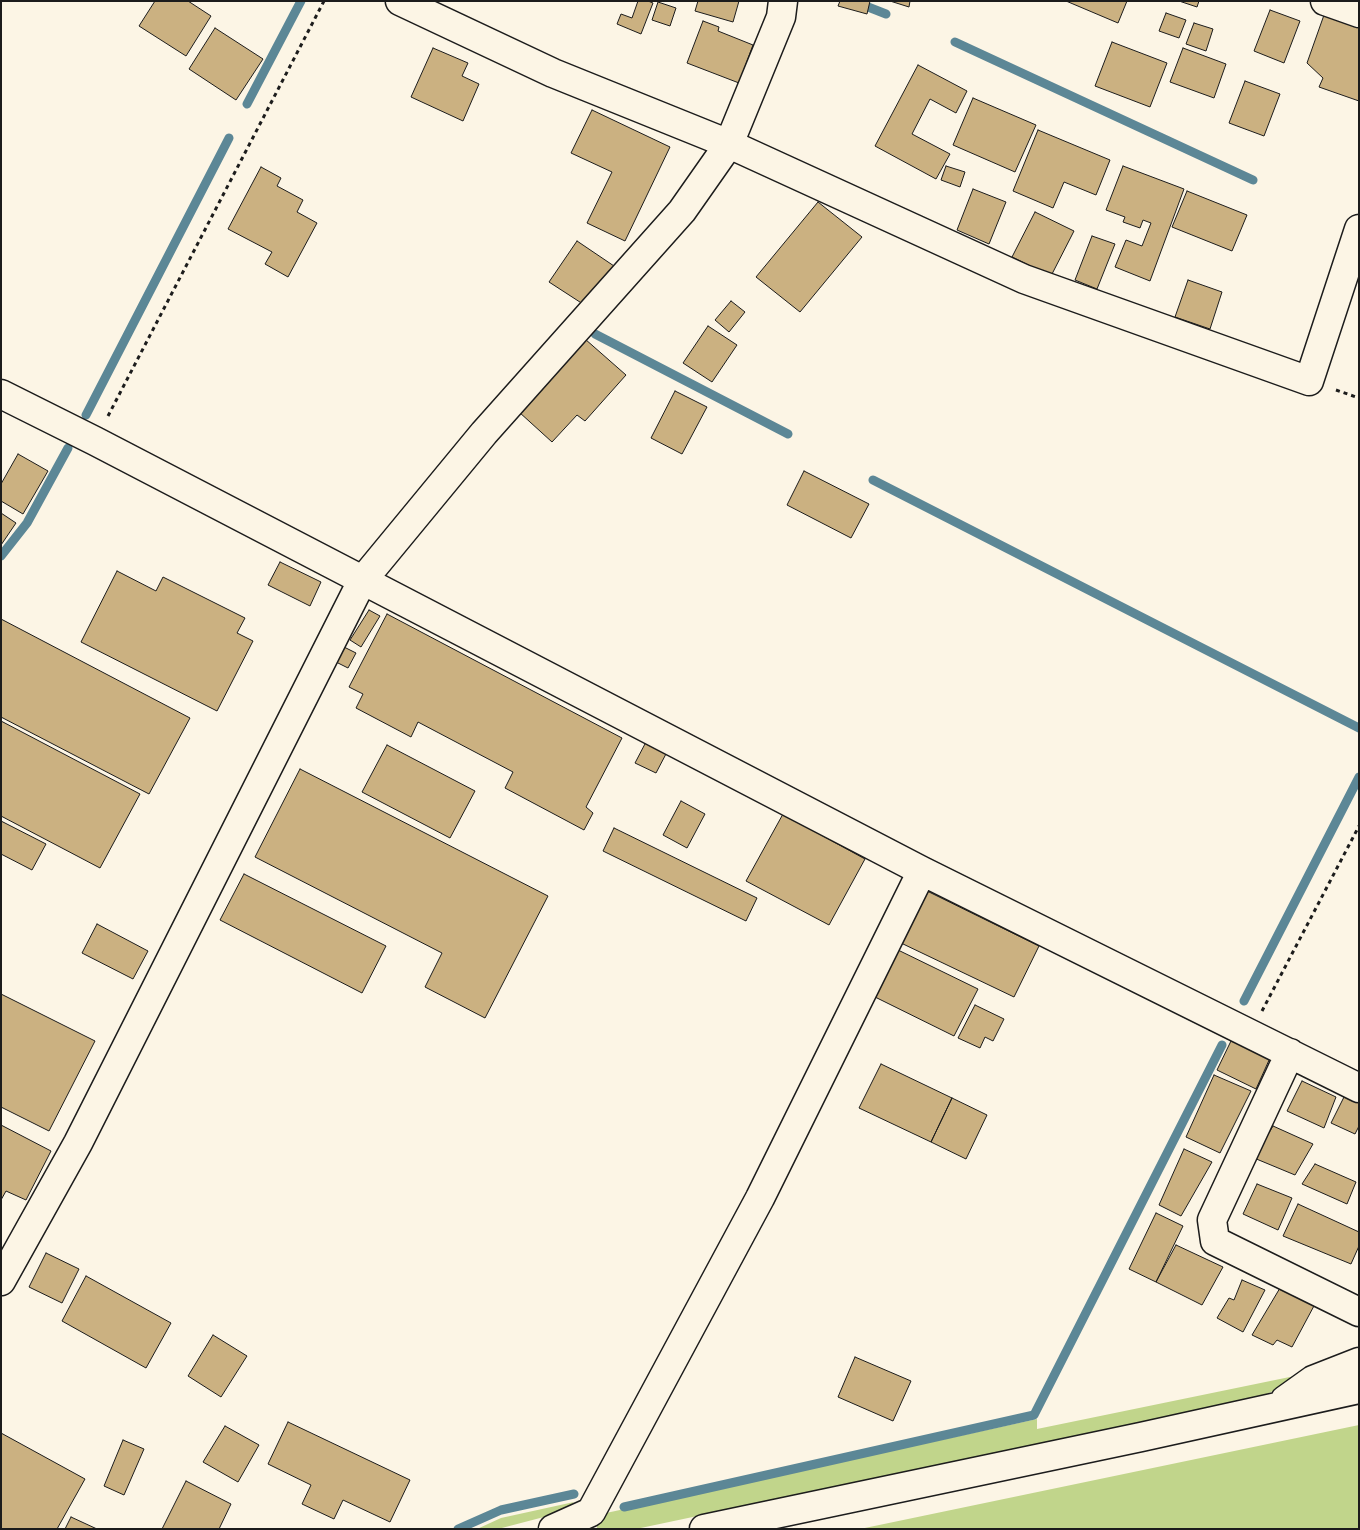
<!DOCTYPE html>
<style>
body{margin:0}
#map{position:relative;width:1360px;height:1530px;overflow:hidden;background:#fcf5e5;font-family:Dekko,sans-serif}
canvas{display:block}
.frame{position:absolute;inset:0;border:2px solid #1c1c1c;pointer-events:none}
</style>
<div id="map">
<canvas width="1360" height="1530"></canvas>
<div class="frame"></div>
</div>
<script>
const context = document.querySelector('canvas').getContext('2d');
context.lineJoin = 'round';
function paint(path, color) { context.fillStyle = color; context.fill(path, 'evenodd'); }
const toPath = rows => new Path2D(rows.map(r => 'M' + r).join(''));
function strokePath(path, color, width, dash) { context.strokeStyle = color; context.lineWidth = width; context.lineCap = dash ? 'butt' : 'round'; context.setLineDash(dash || []); context.stroke(path); }
const green = toPath([
 [1314,1372,1260,1397,636,1529,597,1529,597,1515,1037,1419,1037,1429],
 [1359,1425,1359,1529,860,1529],
 [574,1502,563,1512,498,1529,477,1529,501,1518]
]);
const stream = toPath([
 [858,3,886,14],
 [955,42,1253,180],
 [247,104,301,1],
 [595,334,788,434],
 [86,415,229,138],
 [873,480,1359,728],
 [1,556,27,523,68,448],
 [1244,1001,1359,777],
 [624,1507,1034,1415,1222,1045],
 [458,1529,501,1510,574,1494]
]);
const building = toPath([
 [155,1,188,1,211,16,186,56,139,26,155,1],
 [638,1,648,1,653,3,641,34,617,24,621,14,632,18,638,1],
 [698,1,739,1,733,22,695,11,698,1],
 [840,1,870,1,867,14,838,6,840,1],
 [890,1,910,1,909,7,890,1],
 [1066,1,1127,1,1118,23,1066,1],
 [1179,1,1199,1,1197,7,1179,1],
 [658,2,676,8,670,26,652,20,658,2],
 [1270,10,1300,21,1284,63,1254,51,1270,10],
 [1166,13,1186,20,1179,38,1159,31,1166,13],
 [1324,15,1359,27,1359,101,1319,87,1323,78,1307,63,1324,15],
 [703,21,719,27,718,31,753,45,739,83,687,63,703,21],
 [1194,23,1213,29,1206,51,1186,44,1194,23],
 [215,28,263,59,236,100,189,69,215,28],
 [1112,42,1167,63,1150,107,1095,86,1112,42],
 [433,48,468,63,462,76,479,84,463,121,411,97,433,48],
 [1183,48,1226,64,1214,98,1170,82,1183,48],
 [918,65,967,91,956,113,930,99,912,134,950,154,936,179,875,146,918,65],
 [1245,81,1280,94,1264,136,1229,123,1245,81],
 [973,98,1036,125,1015,172,953,145,973,98],
 [592,110,670,147,625,241,587,223,612,172,571,153,592,110],
 [1038,130,1110,160,1096,195,1064,182,1053,208,1013,191,1038,130],
 [946,166,965,172,960,187,941,180,946,166],
 [1123,166,1184,189,1150,281,1115,267,1126,240,1142,246,1151,223,1143,220,1140,228,1123,222,1125,217,1106,210,1123,166],
 [261,167,281,178,277,186,303,200,297,212,317,223,288,277,265,264,272,252,228,229,261,167],
 [973,189,1006,202,989,244,957,230,973,189],
 [1187,191,1247,215,1232,251,1172,227,1187,191],
 [818,202,862,237,800,312,756,277,818,202],
 [1035,212,1074,231,1051,276,1012,257,1035,212],
 [1092,236,1115,244,1097,289,1075,280,1092,236],
 [577,241,614,266,586,306,549,282,577,241],
 [1188,280,1222,292,1210,329,1175,317,1188,280],
 [731,301,745,312,729,332,715,320,731,301],
 [708,326,737,345,712,382,683,363,708,326],
 [585,339,626,375,585,421,577,415,552,442,519,412,585,339],
 [675,391,707,407,682,454,651,438,675,391],
 [18,454,48,471,23,514,1,501,1,484,18,454],
 [804,471,869,504,851,538,787,505,804,471],
 [1,513,16,523,1,545,1,513],
 [280,562,321,582,310,606,268,585,280,562],
 [117,571,156,591,163,577,245,618,237,633,253,641,217,711,81,642,117,571],
 [369,610,380,616,361,647,350,640,369,610],
 [387,614,622,738,586,807,593,813,584,830,505,788,513,772,418,722,411,737,356,708,363,694,349,687,387,614],
 [1,619,190,718,149,794,1,717,1,619],
 [344,647,356,653,348,668,336,662,344,647],
 [1,721,140,794,100,868,1,816,1,721],
 [646,742,667,752,656,773,635,763,646,742],
 [387,745,475,791,450,838,362,792,387,745],
 [300,769,548,896,485,1018,425,987,442,953,255,857,300,769],
 [681,801,705,814,687,848,663,835,681,801],
 [783,814,865,859,829,925,746,881,783,814],
 [1,821,46,844,32,870,1,854,1,821],
 [614,828,757,898,746,921,603,851,614,828],
 [244,874,386,946,362,993,220,920,244,874],
 [927,891,1039,946,1014,997,901,943,927,891],
 [97,924,148,951,133,979,82,953,97,924],
 [898,950,978,989,954,1036,875,997,898,950],
 [1,994,95,1041,49,1131,1,1107,1,994],
 [975,1005,1004,1019,993,1041,985,1037,980,1048,958,1038,975,1005],
 [1231,1041,1270,1058,1256,1089,1217,1070,1231,1041],
 [881,1064,952,1098,931,1142,859,1108,881,1064],
 [1214,1075,1251,1091,1220,1153,1186,1137,1214,1075],
 [1302,1081,1336,1097,1324,1128,1287,1111,1302,1081],
 [1347,1091,1359,1097,1359,1126,1355,1134,1331,1123,1347,1091],
 [952,1098,987,1115,966,1159,931,1142,952,1098],
 [1,1125,51,1151,26,1200,6,1191,1,1200,1,1125],
 [1273,1126,1313,1144,1295,1175,1254,1158,1273,1126],
 [1184,1149,1212,1162,1181,1216,1159,1205,1184,1149],
 [1315,1164,1356,1182,1347,1204,1302,1184,1315,1164],
 [1257,1184,1292,1198,1278,1230,1243,1214,1257,1184],
 [1298,1204,1359,1232,1359,1246,1351,1264,1283,1236,1298,1204],
 [1156,1213,1183,1226,1156,1282,1129,1269,1156,1213],
 [1176,1245,1223,1267,1202,1305,1156,1282,1176,1245],
 [46,1253,79,1269,62,1303,29,1287,46,1253],
 [86,1276,171,1323,146,1368,62,1321,86,1276],
 [1242,1280,1265,1290,1243,1332,1217,1318,1229,1298,1234,1300,1242,1280],
 [1280,1288,1315,1304,1292,1347,1277,1340,1273,1345,1252,1335,1280,1288],
 [213,1335,247,1356,221,1397,188,1376,213,1335],
 [855,1357,911,1381,893,1421,838,1397,855,1357],
 [288,1422,410,1480,390,1522,343,1500,334,1519,302,1504,311,1485,268,1464,288,1422],
 [225,1426,259,1445,238,1482,203,1462,225,1426],
 [1,1433,85,1479,57,1529,1,1529,1,1433],
 [123,1440,144,1449,124,1495,104,1486,123,1440],
 [186,1481,231,1504,219,1529,162,1529,186,1481],
 [71,1517,97,1529,65,1529,71,1517]
]);
const path = toPath([
 [1336,390,1359,398],
 [108,416,324,1],
 [1262,1011,1359,826]
]);
const minor = toPath([
 [400,1,553,73,729,144,1024,279,1309,381,1359,229],
 [1325,1,1359,13],
 [1,394,95,441,922,871,1359,1088],
 [1290,1053,1212,1220,1215,1241,1359,1312],
 [1,1281,78,1143,362,581,484,433,682,211,729,144,781,17,783,1],
 [1285,1400,1313,1380,1359,1362],
 [553,1529,591,1512,760,1198,922,871],
 [704,1529,1141,1437,1359,1389]
]);
paint(green, '#c1d58b');
strokePath(stream, '#5c8796', 9);
paint(building, '#cbb181');
strokePath(building, '#1c1c1c', 1);
strokePath(minor, '#1c1c1c', 31);
strokePath(path, '#1c1c1c', 3, [4, 4]);
strokePath(minor, '#fcf5e5', 28);
</script>
